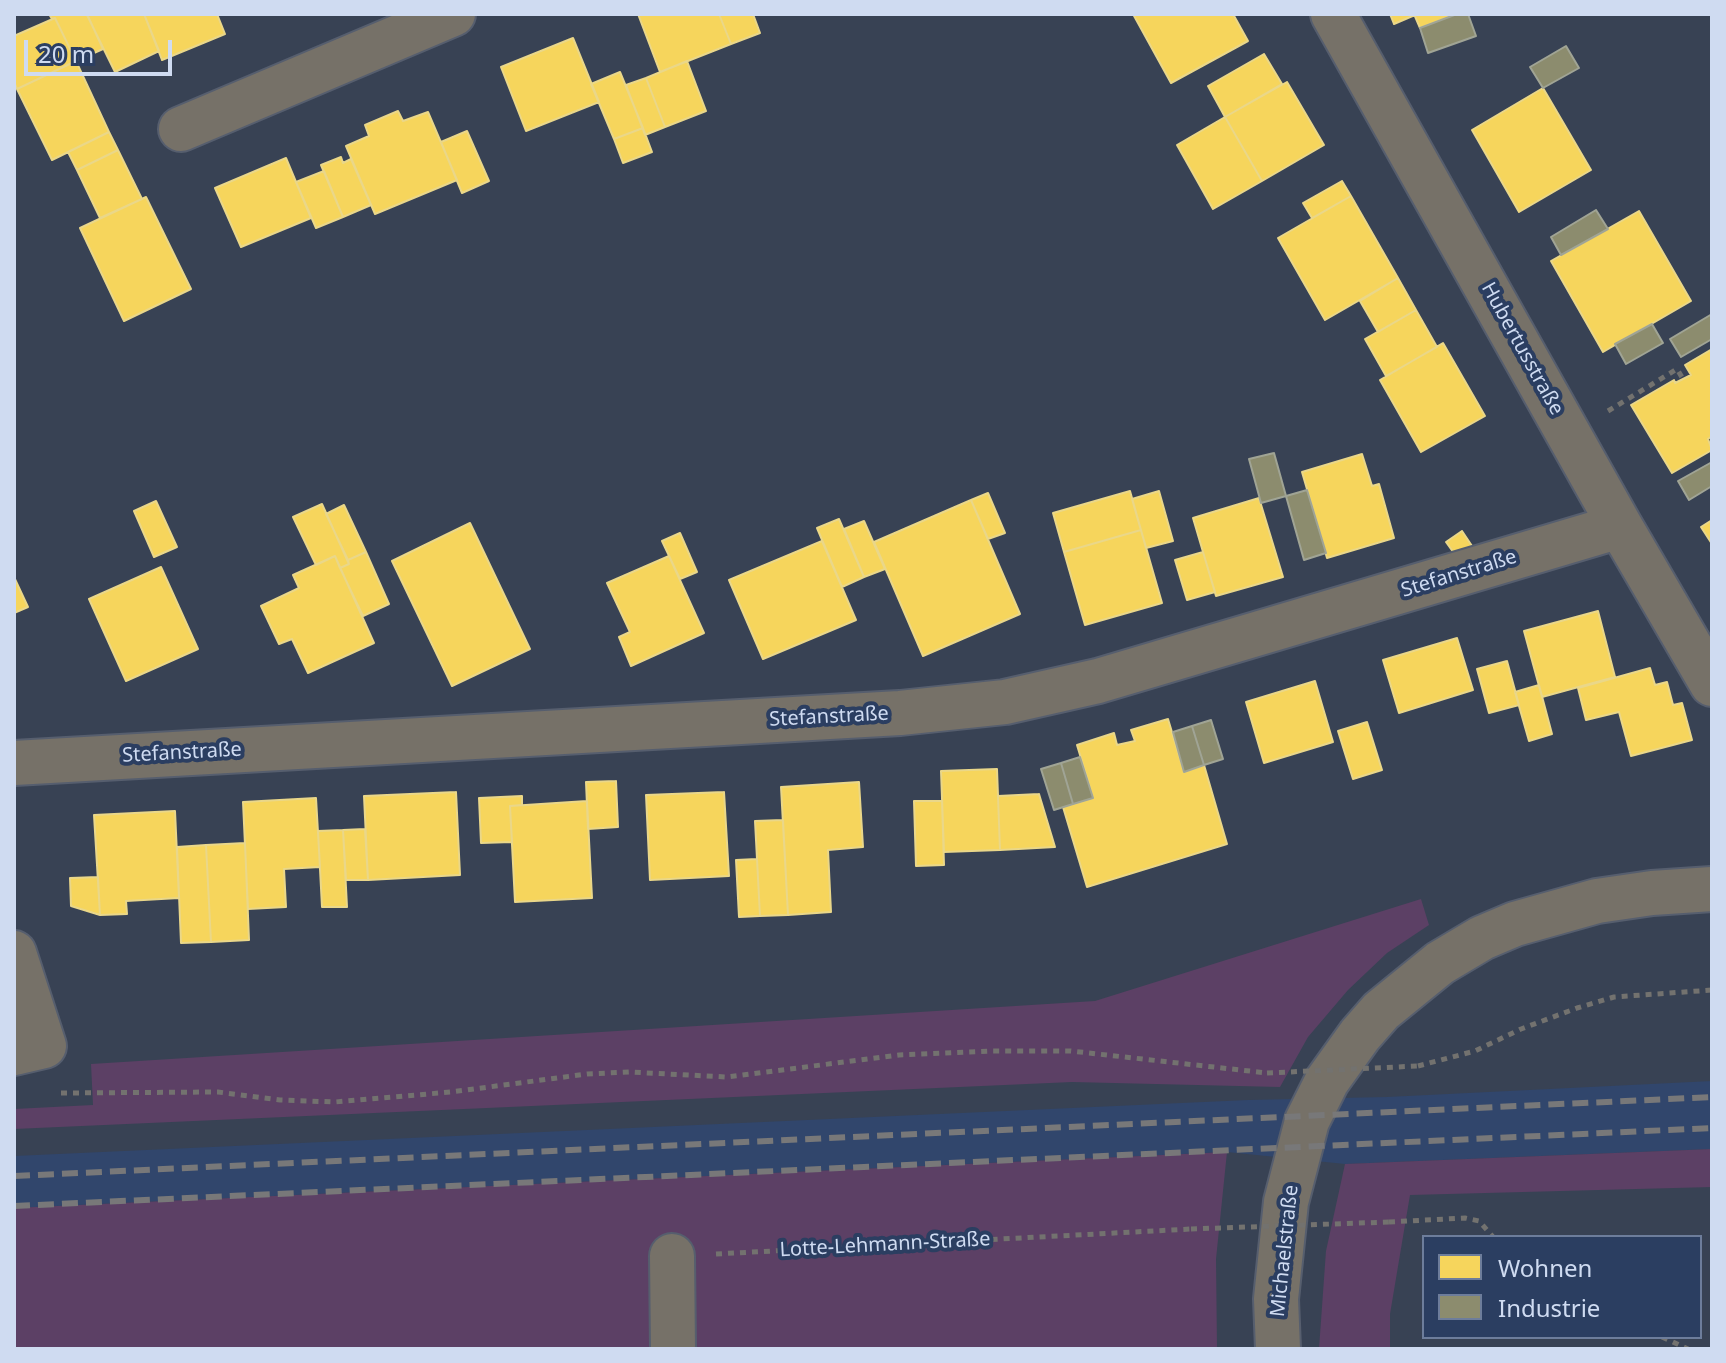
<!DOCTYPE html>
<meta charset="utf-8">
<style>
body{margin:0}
#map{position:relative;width:1726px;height:1363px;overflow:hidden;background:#384254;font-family:"Noto Sans",sans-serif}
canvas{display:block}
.frame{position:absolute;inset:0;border:16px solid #cfdbf1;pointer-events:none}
.legend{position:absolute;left:1422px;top:1235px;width:280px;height:104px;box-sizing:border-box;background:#2b3e61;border:2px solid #6d7d9b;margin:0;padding:10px 14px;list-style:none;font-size:24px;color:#cfdbf1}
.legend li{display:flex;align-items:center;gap:16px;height:40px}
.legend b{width:40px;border:2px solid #6d7d9b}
.scale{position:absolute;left:24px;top:40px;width:148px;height:36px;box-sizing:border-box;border:4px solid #cfdbf1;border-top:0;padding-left:10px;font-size:24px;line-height:28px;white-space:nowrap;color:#cfdbf1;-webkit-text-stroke:6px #2b3e61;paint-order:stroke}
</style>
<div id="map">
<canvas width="1726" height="1363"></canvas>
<div class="frame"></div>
<ul class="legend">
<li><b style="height:22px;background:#f6d55c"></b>Wohnen</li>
<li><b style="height:22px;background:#8c8c6e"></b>Industrie</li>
</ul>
<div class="scale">20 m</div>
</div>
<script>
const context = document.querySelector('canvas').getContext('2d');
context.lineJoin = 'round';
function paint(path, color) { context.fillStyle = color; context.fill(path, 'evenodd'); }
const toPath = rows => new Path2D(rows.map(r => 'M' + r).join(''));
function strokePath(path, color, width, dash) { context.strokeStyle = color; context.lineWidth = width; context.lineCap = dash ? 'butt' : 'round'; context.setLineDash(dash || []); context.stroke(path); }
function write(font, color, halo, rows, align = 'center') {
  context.font = font + ' "Noto Sans",sans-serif'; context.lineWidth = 8; context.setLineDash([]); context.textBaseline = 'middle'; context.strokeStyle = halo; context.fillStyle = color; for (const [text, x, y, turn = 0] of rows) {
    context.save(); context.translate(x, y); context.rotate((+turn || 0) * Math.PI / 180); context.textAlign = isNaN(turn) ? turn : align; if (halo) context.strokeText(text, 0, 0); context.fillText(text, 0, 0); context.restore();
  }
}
const built = toPath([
 [1712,1081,1712,1149,1345,1164,1227,1152,14,1208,14,1156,1248,1100,1387,1097]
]);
const green = toPath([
 [1421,899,1429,925,1387,953,1348,990,1308,1037,1280,1087,1072,1082,14,1129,14,1109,93,1105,91,1064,1095,1001],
 [1712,1149,1712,1187,1410,1195,1390,1314,1390,1349,1319,1349,1326,1251,1345,1164],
 [1227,1152,1216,1259,1217,1349,14,1349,14,1208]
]);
const homes = toPath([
 [49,14,87,14,103,49,76,61,55,18,52,19,49,14],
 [90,14,144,14,159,51,115,72,87,15,90,14],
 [144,14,217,14,225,34,162,60,144,14],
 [638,14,719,14,731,44,660,72,638,14],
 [719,14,753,14,760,33,731,44,719,14],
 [1133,14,1233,14,1248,41,1171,83,1133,14],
 [1390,14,1414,14,1415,15,1394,24,1390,14],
 [1414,14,1457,14,1420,28,1414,14],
 [55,18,76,61,17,89,14,82,14,36,55,18],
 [573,38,599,102,526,131,501,67,573,38],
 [1264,54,1282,84,1225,117,1208,86,1264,54],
 [76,61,109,132,52,160,17,89,76,61],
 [687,61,706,111,665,127,646,78,687,61],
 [620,72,643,128,614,139,591,84,620,72],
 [646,78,665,127,645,135,626,85,646,78],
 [1287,82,1324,145,1262,181,1225,117,1287,82],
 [1543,88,1591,170,1519,212,1472,130,1543,88],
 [398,111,403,121,428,112,457,180,375,214,346,146,369,136,365,125,398,111],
 [1225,117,1262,181,1213,209,1177,145,1225,117],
 [643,128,652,152,623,163,614,139,643,128],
 [467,131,489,181,462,193,441,142,467,131],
 [109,132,118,150,77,170,68,152,109,132],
 [118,150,142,199,100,218,77,170,118,150],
 [341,157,343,163,351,159,371,205,343,217,321,165,341,157],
 [286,158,311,218,241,247,215,188,286,158],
 [324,171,343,217,316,228,296,182,324,171],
 [1342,181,1351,196,1312,218,1303,203,1342,181],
 [1351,196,1398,278,1325,320,1278,238,1351,196],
 [146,197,191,289,124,321,80,228,146,197],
 [1639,211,1691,301,1603,352,1551,261,1639,211],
 [1398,278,1416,310,1378,332,1360,301,1398,278],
 [1416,310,1437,347,1386,376,1365,339,1416,310],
 [1443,343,1485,416,1421,452,1380,380,1443,343],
 [1712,349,1712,436,1708,439,1712,450,1672,473,1631,405,1674,380,1675,383,1691,375,1685,365,1712,349],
 [1362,454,1372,486,1379,484,1394,538,1327,558,1302,472,1362,454],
 [1130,491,1141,530,1064,552,1053,513,1130,491],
 [1159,491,1173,541,1146,548,1132,499,1159,491],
 [988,493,1005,533,988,539,971,500,988,493],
 [1259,498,1283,577,1216,596,1193,518,1259,498],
 [971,500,1020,614,923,656,874,542,971,500],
 [156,501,177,547,154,557,134,511,156,501],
 [322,504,349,564,340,568,335,556,316,565,293,517,322,504],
 [344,505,366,552,348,560,326,514,344,505],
 [839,519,864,577,842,587,817,528,839,519],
 [1712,520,1712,544,1701,527,1712,520],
 [864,521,885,569,864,577,844,529,864,521],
 [470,523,530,649,452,686,392,561,470,523],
 [1141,530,1162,603,1085,625,1064,552,1141,530],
 [1462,531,1472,546,1456,556,1446,542,1462,531],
 [680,533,697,572,680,579,662,541,680,533],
 [822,541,856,620,763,659,729,580,822,541],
 [366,552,389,604,363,616,340,568,349,564,348,560,366,552],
 [1203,552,1215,592,1187,600,1175,560,1203,552],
 [335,556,374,643,308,673,292,639,279,644,261,606,299,588,293,575,335,556],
 [669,556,704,633,631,666,619,637,630,632,607,583,669,556],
 [161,567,198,649,126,681,89,599,161,567],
 [14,577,28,607,14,613,14,577],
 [1598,611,1615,677,1542,697,1524,631,1598,611],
 [1457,638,1473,690,1399,713,1383,660,1457,638],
 [1507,661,1519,705,1489,713,1477,669,1507,661],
 [1650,668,1655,685,1667,682,1673,705,1682,703,1692,740,1631,756,1619,712,1586,720,1578,688,1650,668],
 [1315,681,1333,742,1264,763,1246,702,1315,681],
 [1539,685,1552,734,1529,741,1515,692,1539,685],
 [1168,719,1184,772,1204,765,1227,844,1087,887,1063,807,1093,798,1077,745,1114,733,1117,745,1135,741,1131,730,1168,719],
 [1367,722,1382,770,1353,779,1338,731,1367,722],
 [997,769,1000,850,944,852,941,771,997,769],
 [616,781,618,827,588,829,586,782,616,781],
 [859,782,863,847,828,850,831,912,788,915,781,787,859,782],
 [456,792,460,875,368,880,364,796,456,792],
 [724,792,729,876,650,880,646,795,724,792],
 [1039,794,1055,847,1000,850,998,796,1039,794],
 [522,796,522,805,510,806,512,842,481,843,479,798,522,796],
 [316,798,320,867,284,869,286,907,248,909,243,802,316,798],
 [587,801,592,898,515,902,510,806,587,801],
 [914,801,942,801,944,865,916,866,914,801],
 [175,811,179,898,126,901,127,914,100,915,94,815,175,811],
 [783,820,788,915,760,916,755,821,783,820],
 [365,829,368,880,346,880,343,830,365,829],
 [343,830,347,907,322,907,318,831,343,830],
 [245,843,249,940,211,942,206,845,245,843],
 [206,845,211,942,181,943,177,847,206,845],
 [757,859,760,916,739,917,736,860,757,859],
 [98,877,100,915,71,906,70,878,98,877]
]);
const industry = toPath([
 [1457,14,1468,14,1476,36,1428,53,1420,28,1457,14],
 [1566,46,1579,68,1543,88,1530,67,1566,46],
 [1596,210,1608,229,1561,255,1551,237,1596,210],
 [1712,314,1712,339,1681,357,1670,339,1712,314],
 [1652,324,1663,343,1626,364,1615,344,1652,324],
 [1274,453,1286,496,1261,503,1249,459,1274,453],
 [1712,462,1712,486,1689,500,1678,481,1712,462],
 [1307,490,1326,553,1304,560,1286,496,1307,490],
 [1211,720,1223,759,1204,765,1192,726,1211,720],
 [1192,726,1204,765,1184,772,1173,732,1192,726],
 [1080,757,1093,798,1073,804,1061,763,1080,757],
 [1061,763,1073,804,1054,810,1041,769,1061,763]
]);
const path = toPath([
 [1608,411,1677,369,1683,379],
 [1418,1066,1475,1051,1521,1029,1577,1008,1614,997,1712,990],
 [61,1093,218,1092,280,1100,335,1102,451,1092,587,1074,629,1072,727,1077,899,1055,993,1051,1071,1051,1267,1073],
 [1389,1222,1465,1218,1479,1221,1493,1237],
 [716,1254,1191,1229],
 [1662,1337,1688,1349]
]);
const minor = toPath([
 [1333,14,1620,526,1712,684],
 [181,129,453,14],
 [14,763,900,713,1005,702,1098,681,1620,526],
 [14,953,44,1046,14,1053],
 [672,1256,673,1349],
 [1278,1349,1276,1299,1286,1202,1307,1121,1327,1081,1360,1035,1381,1011,1440,963,1482,938,1515,924,1597,901,1652,893,1712,889]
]);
const rail = toPath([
 [14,1176,1712,1097],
 [14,1206,1712,1128]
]);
const pathBridge = toPath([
 [1267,1073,1418,1066],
 [1191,1229,1389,1222]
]);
const streetNames = [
 ["Hubertusstraße",1522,349,61],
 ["Stefanstraße",1459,574,-17],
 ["Stefanstraße",829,717,-3],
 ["Stefanstraße",182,753,-3],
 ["Lotte-Lehmann-Straße",885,1245,-3],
 ["Michaelstraße",1285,1251,-84]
];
paint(built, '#31466c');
paint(green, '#5c4065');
paint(homes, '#f6d55c');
strokePath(homes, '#ead789', 2);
paint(industry, '#8c8c6e');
strokePath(industry, '#a0a495', 2);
strokePath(minor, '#565e6e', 48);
strokePath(path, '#73726f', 5, [6, 6]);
strokePath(minor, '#767168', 44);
strokePath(rail, '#787879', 6, [16, 8]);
strokePath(pathBridge, '#73726f', 5, [6, 6]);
write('20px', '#cfdbf1', '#2b3e61', streetNames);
</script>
